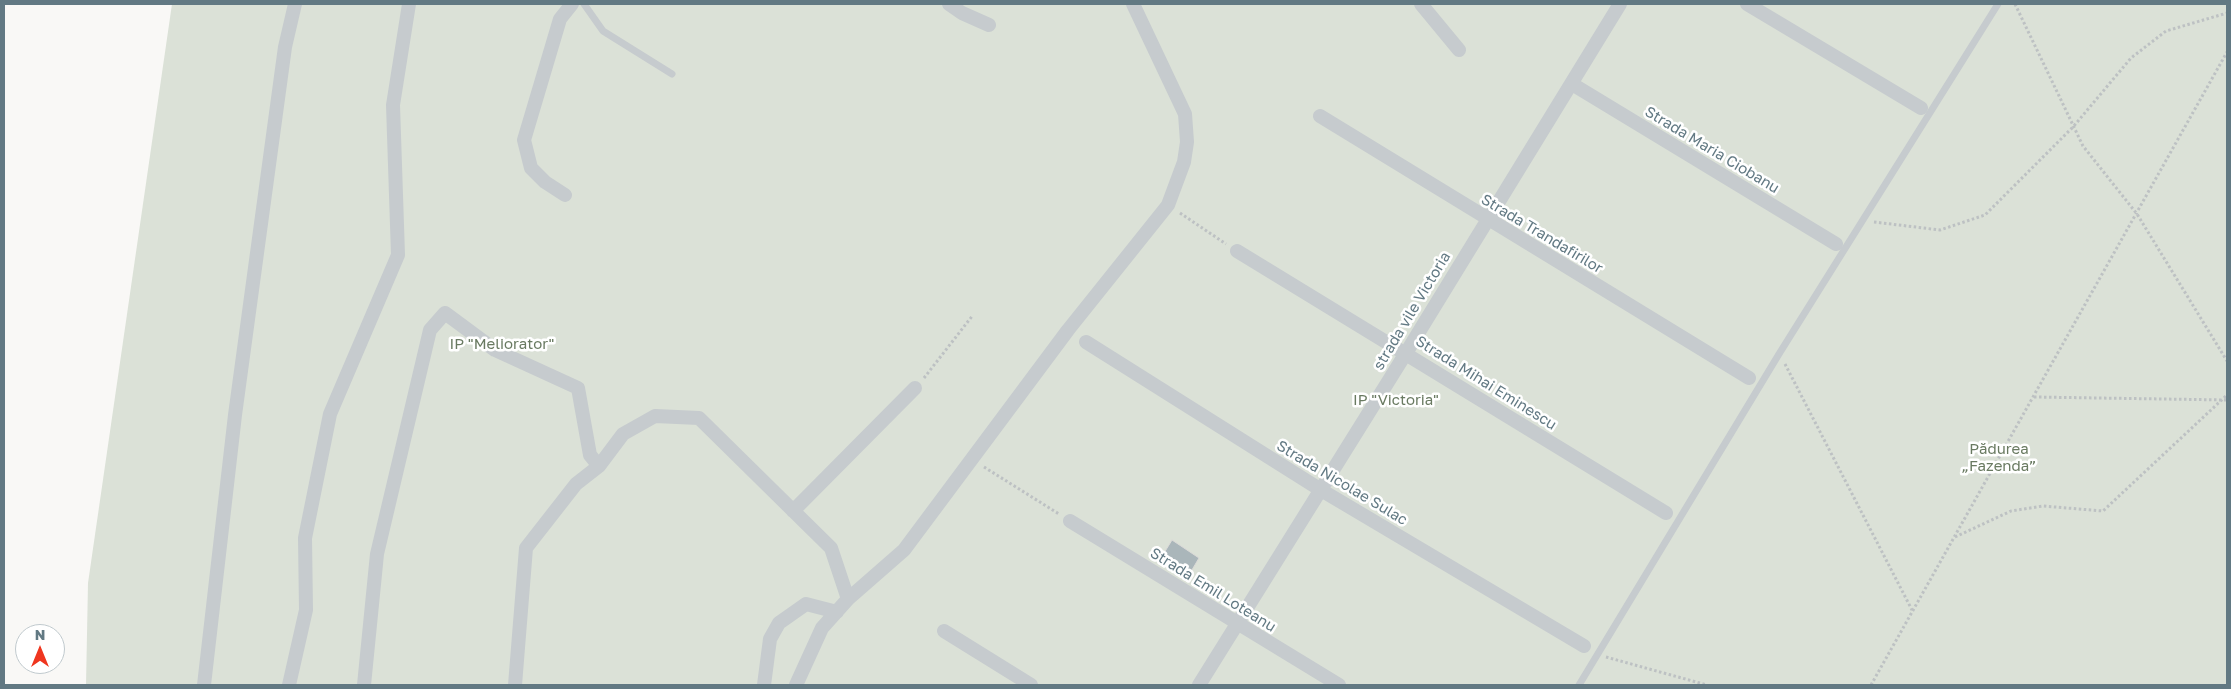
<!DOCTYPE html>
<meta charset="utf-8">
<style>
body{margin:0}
#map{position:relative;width:2231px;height:689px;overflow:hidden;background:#f9f8f6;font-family:"Golos Text",sans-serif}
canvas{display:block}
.frame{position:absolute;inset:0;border:5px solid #627983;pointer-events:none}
.north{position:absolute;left:15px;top:624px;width:50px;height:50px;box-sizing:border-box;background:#fff;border:1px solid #c0c9cd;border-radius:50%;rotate:0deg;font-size:14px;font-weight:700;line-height:20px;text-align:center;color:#627983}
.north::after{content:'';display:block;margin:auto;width:18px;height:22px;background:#ef361f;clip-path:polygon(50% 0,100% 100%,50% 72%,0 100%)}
</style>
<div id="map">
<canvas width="2231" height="689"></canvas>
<div class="frame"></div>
<div class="north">N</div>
</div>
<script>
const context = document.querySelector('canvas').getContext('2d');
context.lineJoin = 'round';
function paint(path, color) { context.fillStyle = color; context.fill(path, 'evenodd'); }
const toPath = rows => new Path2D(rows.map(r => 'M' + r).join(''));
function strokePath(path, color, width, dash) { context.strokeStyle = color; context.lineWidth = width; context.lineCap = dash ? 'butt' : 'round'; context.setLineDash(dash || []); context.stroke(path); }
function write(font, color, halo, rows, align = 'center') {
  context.font = font + ' "Golos Text",sans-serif'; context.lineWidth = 5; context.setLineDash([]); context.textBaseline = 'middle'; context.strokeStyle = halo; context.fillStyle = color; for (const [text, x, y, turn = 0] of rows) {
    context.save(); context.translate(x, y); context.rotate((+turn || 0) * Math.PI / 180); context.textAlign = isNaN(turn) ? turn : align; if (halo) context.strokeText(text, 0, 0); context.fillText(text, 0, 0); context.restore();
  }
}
const green = toPath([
 [172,4,2227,4,2227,685,86,685,88,583]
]);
const building = toPath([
 [1172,540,1199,558,1189,575,1161,558,1172,540]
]);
const path = toPath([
 [2015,4,2083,146,2137,214,2227,361],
 [1180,213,1226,244],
 [1874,222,1940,230,1985,215,2073,127,2131,58,2166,31,2227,13],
 [1785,364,1912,610],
 [924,378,973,315],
 [2034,397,2227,400],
 [984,467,1059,514],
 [1955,537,2011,511,2043,506,2103,511,2227,395],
 [1606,657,1707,685],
 [1871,685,2227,52]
]);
const service = toPath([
 [584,4,603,31,672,74],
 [1579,685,1779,354,1998,4]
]);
const minor = toPath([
 [949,4,962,13,989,25],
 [1421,4,1459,50],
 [1747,4,1921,108],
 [1572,84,1836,244],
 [1320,116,1749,378],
 [565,195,545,182,531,168,524,140,560,19,572,4],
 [1237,251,1666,513],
 [1086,342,1321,490,1584,646],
 [793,511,915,388],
 [1070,521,1339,685],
 [944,631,1031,685],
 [204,685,235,415,285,47,295,4],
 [289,685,306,610,305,538,330,414,398,255,393,105,409,4],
 [364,685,377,554,430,330,445,313,495,350,578,388,590,455,599,466],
 [515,685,526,548,576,484,599,466,623,434,655,416,699,418,831,548,848,599],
 [764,685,770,639,779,623,806,604,837,612],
 [796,685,822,628,848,599,904,550,1068,330,1168,205,1184,162,1187,142,1185,114,1133,4],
 [1199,685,1406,353,1620,4]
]);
const streetNames = [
 ["Strada Maria Ciobanu",1712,150,31],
 ["Strada Trandafirilor",1542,234,31],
 ["strada vile Victoria",1412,311,-59],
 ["Strada Mihai Eminescu",1486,383,32],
 ["Strada Nicolae Sulac",1342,483,31],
 ["Strada Emil Loteanu",1213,590,32]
];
const parkNames = [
 ["IP \"Meliorator\"",502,344],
 ["IP \"Victoria\"",1396,400],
 ["Pădurea",1999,449],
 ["„Fazenda”",1999,466]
];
paint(green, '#dbe1d7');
paint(building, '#aab6ba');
strokePath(building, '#dbdad8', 1);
strokePath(path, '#bdc1c3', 3, [2.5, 2.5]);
strokePath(service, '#c6cbce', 7);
strokePath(minor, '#c6cbce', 14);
write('15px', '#627983', '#fff', streetNames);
write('15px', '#697a61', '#fff', parkNames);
</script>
